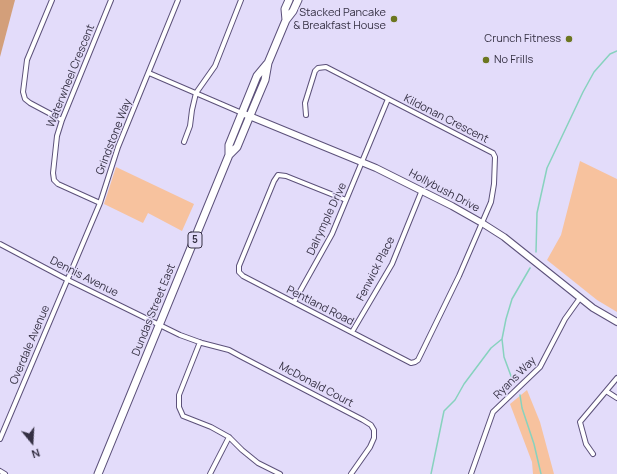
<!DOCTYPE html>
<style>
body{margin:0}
#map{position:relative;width:617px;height:474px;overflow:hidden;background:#e3dcfa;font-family:Manrope,sans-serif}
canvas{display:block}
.north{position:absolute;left:12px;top:422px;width:40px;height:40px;-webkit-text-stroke:3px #e3dcfa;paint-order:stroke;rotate:162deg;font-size:11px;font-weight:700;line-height:16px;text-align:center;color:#353043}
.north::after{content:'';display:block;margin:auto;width:14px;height:18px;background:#353043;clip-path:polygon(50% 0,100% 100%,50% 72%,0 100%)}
</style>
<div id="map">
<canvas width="617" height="474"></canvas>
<div class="north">N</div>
</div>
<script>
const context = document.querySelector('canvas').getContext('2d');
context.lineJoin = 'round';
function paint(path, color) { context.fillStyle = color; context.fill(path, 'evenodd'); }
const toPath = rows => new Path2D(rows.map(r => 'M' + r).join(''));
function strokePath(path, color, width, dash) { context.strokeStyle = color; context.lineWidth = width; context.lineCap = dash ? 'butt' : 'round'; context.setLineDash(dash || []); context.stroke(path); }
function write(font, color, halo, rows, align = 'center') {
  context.font = font + ' Manrope,sans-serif'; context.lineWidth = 3; context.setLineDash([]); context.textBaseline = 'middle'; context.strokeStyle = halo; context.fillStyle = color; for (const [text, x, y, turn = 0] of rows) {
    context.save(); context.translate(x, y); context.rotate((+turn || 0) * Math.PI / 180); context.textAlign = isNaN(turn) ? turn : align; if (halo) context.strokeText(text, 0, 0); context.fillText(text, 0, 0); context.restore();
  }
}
const green = toPath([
 [580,161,617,179,617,312,597,300,547,260,561,235],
 [116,167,194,204,182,231,148,213,143,223,104,204],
 [527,390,540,422,554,474,533,474,532,462,510,404]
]);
const forest = toPath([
 [0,0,15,0,0,57]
]);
const stream = toPath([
 [536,252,537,213,547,168,583,92,594,72,610,54,617,51],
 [515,383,511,376,504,357,502,339,506,319,512,299,530,268],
 [520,395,522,408,534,444,541,474],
 [431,474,444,411,455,400,464,384,491,348,502,339]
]);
const street = toPath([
 [52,0,27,60,23,92,25,99,30,103,62,120],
 [149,73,242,113],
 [306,115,305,103,315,71,318,68,326,67,493,153,495,157,494,184,491,202,459,276,418,360,415,362,411,363,243,276,239,272,239,266,274,181,278,175,286,176,346,200],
 [184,142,190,126,192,110,196,93,215,66,241,0],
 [100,203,58,184,54,180,53,173,57,136,62,120,111,0],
 [0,244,68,280,180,335,202,343,229,350,240,356,363,420,371,425,374,430,374,438,370,447,351,474],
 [294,302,332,234,388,99],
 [352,332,392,264,422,190],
 [200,342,179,395,179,407,183,416,211,427,229,437,242,450,258,463,280,474],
 [606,391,617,398],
 [0,439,100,203,118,147,178,0],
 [593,454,586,444,580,422,617,378],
 [0,471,5,474],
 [210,474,229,437],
 [471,474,493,412,540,367,565,319,580,298]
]);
const secondary = toPath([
 [242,113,376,168,452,206,482,223,504,237,593,308,617,322]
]);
const primary = toPath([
 [286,20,285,9,289,0],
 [229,155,229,145,257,76,267,64],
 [98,474,229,155,237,147,254,106,265,80,268,63,286,20,293,11,298,0]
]);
const markers = [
 [394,19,4,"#6c7620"],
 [569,39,4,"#6c7620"],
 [486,60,4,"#6c7620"]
];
const shields = [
 [195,240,14]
];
const shieldNames = [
 ["5",195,240]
];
const poiNames = [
 ["Stacked Pancake",386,13],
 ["& Breakfast House",386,26],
 ["Crunch Fitness",561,39],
 ["No Frills",494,60,"left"]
];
const streetNames = [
 ["Waterwheel Crescent",71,76,-68],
 ["Kildonan Crescent",446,119,27],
 ["Grindstone Way",114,137,-69],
 ["Hollybush Drive",444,191,28],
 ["Dalrymple Drive",327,219,-65],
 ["Fenwick Place",376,269,-63],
 ["Dennis Avenue",84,277,27],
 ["Pentland Road",320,306,27],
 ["Dundas Street East",154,310,-68],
 ["Overdale Avenue",30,345,-67],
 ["Ryans Way",515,378,-45],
 ["McDonald Court",316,385,28]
];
paint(green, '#f7c29e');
paint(forest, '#d39f7a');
strokePath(stream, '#87d2be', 1.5);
strokePath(street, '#5c517a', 6);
strokePath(secondary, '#5c517a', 8);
strokePath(primary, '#5c517a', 9);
strokePath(street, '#fff', 4);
strokePath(secondary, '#fff', 6);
strokePath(primary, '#fff', 7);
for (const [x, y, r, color] of markers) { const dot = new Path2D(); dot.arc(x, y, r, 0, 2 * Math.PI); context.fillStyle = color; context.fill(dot); strokePath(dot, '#e3dcfa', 1.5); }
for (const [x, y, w] of shields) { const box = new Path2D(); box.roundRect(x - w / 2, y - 8, w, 16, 3); context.fillStyle = '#e3dcfa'; context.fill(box); strokePath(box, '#353043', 1); }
write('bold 10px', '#353043', null, shieldNames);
write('11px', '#353043', '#e3dcfa', poiNames, 'right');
write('11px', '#353043', '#e3dcfa', streetNames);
</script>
